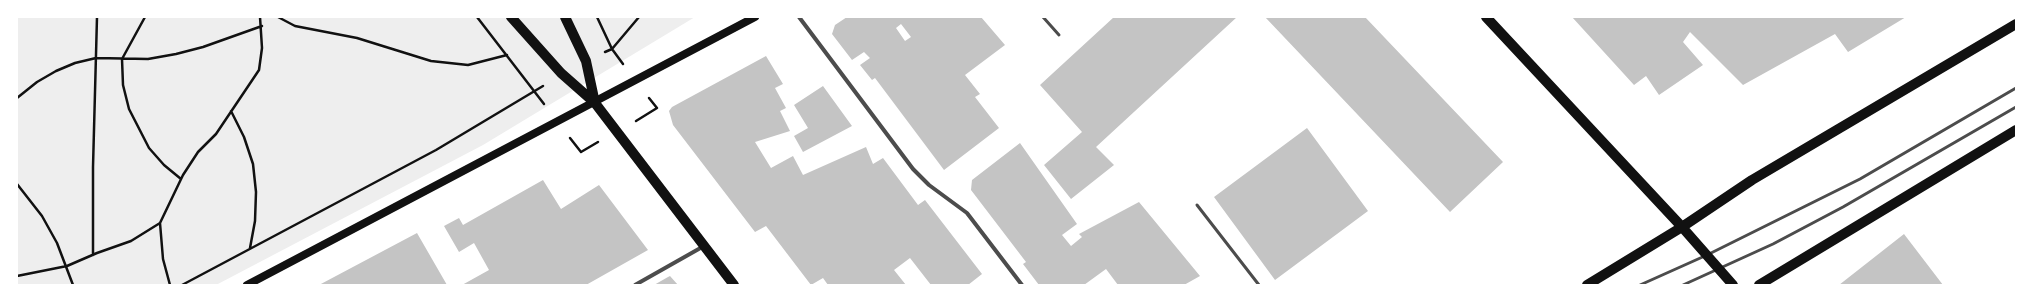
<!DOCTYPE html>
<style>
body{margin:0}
#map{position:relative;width:2033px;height:302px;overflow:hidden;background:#fff;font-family:"PT Sans",sans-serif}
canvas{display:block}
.frame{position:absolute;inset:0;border:18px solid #fff;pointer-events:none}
</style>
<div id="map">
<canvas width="2033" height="302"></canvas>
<div class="frame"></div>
</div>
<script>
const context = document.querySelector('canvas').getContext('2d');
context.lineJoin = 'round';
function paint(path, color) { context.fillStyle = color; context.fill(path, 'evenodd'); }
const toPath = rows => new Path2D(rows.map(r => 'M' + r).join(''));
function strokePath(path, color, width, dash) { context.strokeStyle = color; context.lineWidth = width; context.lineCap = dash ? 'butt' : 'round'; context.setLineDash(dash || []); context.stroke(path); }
const green = toPath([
 [17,17,695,17,483,145,216,285,17,285]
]);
const building = toPath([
 [847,17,981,17,1005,45,965,75,980,94,975,97,999,128,944,170,875,78,872,80,860,65,870,58,864,52,852,60,832,34,835,25],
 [901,24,911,37,905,41,896,28],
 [1114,17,1237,17,1096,147,1114,165,1071,199,1044,165,1082,132,1040,85],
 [1265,17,1365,17,1503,162,1450,212],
 [1572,17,1906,17,1848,52,1835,34,1743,85,1690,32,1683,42,1703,65,1659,95,1646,76,1634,85],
 [766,56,783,84,775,88,786,108,780,111,790,131,755,142,771,168,793,156,803,175,866,147,873,164,883,158,918,205,925,200,982,274,968,285,931,285,910,258,894,270,906,285,828,285,823,278,811,285,766,226,755,232,673,125,669,111,672,107],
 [823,86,852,126,803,152,794,136,808,128,794,105],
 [1307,128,1368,211,1275,280,1214,197],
 [1020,143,1077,224,1062,235,1071,246,1082,237,1079,234,1139,202,1200,276,1184,285,1118,285,1106,269,1084,285,1039,285,1023,264,1026,262,971,190,972,180],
 [543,180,561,209,599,185,648,250,586,285,462,285,489,270,474,243,459,252,444,226,459,218,463,225],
 [417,233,447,285,319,285],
 [1904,234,1943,285,1839,285],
 [670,276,678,285,654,285,668,277]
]);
const path = toPath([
 [145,17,122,59,123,85,129,109,149,148,164,165,181,179],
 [278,17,295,26,357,38,431,61,468,65,507,55],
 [477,17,544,104],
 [597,17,612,49,623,64],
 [605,52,612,49,639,17],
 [17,98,37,82,56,71,75,63,96,58,148,59,176,54,203,47,262,26],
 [231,111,244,137,253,164,256,192,255,221,250,248],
 [636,121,657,108,649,98],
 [570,138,581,152,598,142],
 [17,184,42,216,57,243,73,285],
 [160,223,163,259,170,285],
 [93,255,93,167,97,17],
 [17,276,67,266,97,253,131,241,160,223,183,175,198,152,216,134,259,70,262,48,260,17],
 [182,285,436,150,543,86]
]);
const service = toPath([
 [1043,17,1059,35],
 [1197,205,1259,285],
 [1640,285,1707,255,1860,179,2016,88],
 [1683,285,1773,244,1843,207,2016,107]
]);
const minor = toPath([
 [799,17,913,169,929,185,967,213,1022,285],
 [635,285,704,246]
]);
const secondary = toPath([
 [247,285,755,17]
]);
const primary = toPath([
 [511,17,561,73,595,103,734,285],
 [565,17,586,61,595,103],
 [1486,17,1682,227,1733,285],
 [1587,285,1682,227,1752,180,2016,24],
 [1759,285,2016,130]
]);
paint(green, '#eee');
paint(building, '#c4c4c4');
strokePath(path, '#111', 2.5);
strokePath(service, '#4c4c4c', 3);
strokePath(minor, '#4c4c4c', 4);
strokePath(secondary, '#111', 8);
strokePath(primary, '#111', 10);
</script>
